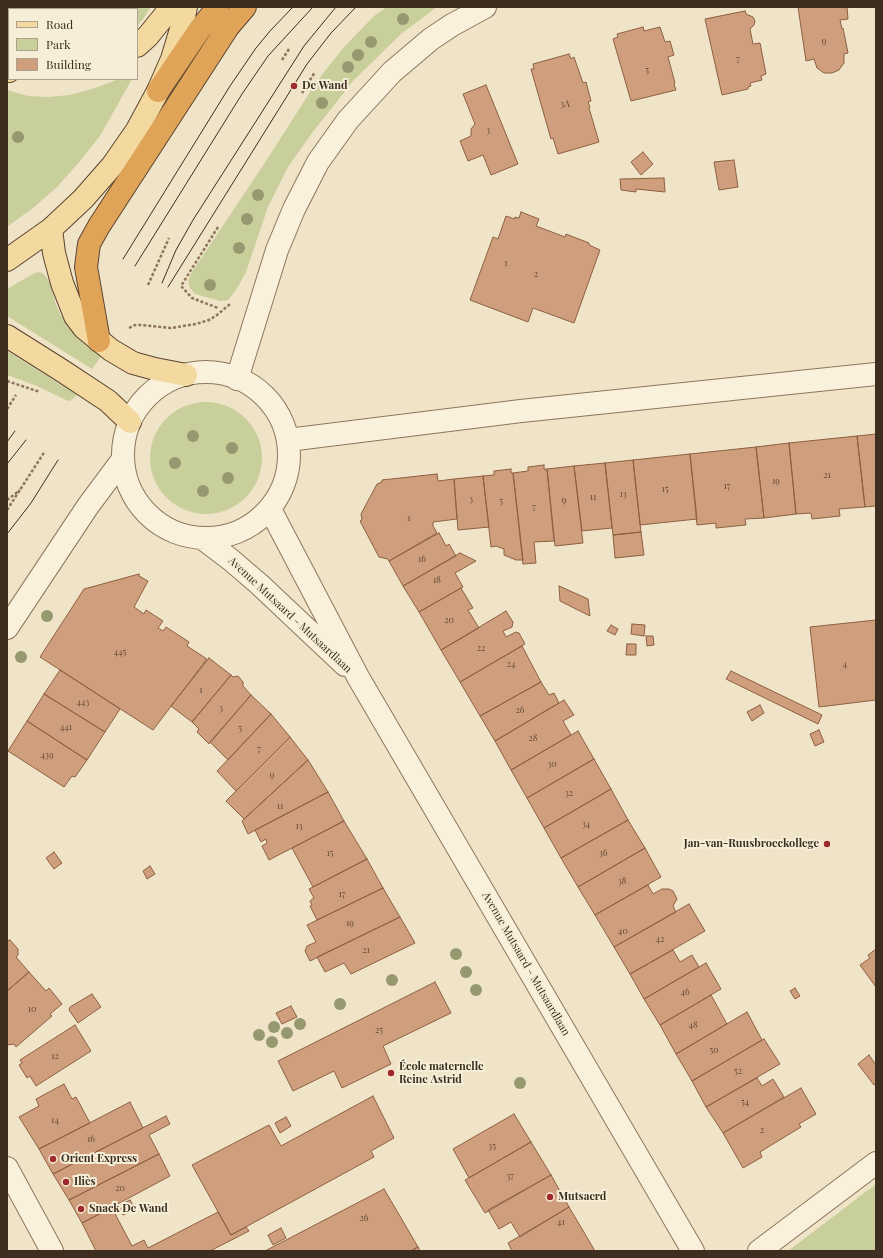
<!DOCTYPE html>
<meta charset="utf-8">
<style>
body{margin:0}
#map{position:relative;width:883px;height:1258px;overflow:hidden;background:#f0e4c8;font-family:"Playfair Display",serif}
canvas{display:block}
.frame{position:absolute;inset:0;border:8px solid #3d2e20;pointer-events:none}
.legend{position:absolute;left:8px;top:8px;width:130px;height:72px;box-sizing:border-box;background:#f7eed8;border:1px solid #ada18e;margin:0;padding:5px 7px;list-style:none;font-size:12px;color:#3d2e20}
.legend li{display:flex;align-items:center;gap:8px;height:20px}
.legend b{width:20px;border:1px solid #ada18e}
</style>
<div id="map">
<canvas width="883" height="1258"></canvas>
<div class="frame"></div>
<ul class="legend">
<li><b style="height:5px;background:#f3d9a0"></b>Road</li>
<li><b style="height:11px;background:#c9cf9b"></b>Park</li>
<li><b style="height:11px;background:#cf9f7d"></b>Building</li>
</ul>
</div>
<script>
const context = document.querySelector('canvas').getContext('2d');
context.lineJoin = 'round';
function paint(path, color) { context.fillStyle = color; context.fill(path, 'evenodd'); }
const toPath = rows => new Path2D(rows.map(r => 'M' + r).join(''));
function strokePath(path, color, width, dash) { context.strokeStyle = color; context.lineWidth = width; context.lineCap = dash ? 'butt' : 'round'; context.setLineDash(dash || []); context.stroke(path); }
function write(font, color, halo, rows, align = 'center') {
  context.font = font + ' "Playfair Display",serif'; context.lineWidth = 4; context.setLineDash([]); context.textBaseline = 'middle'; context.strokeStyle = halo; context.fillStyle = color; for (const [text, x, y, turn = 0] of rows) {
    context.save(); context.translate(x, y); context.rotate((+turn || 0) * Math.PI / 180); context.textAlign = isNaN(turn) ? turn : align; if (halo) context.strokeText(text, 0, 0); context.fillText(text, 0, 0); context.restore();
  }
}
const green = toPath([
 [7,7,151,7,143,19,137,26,137,9,9,9,9,59,7,59],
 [387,7,437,7,401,34,353,81,312,133,288,167,268,207,246,272,236,290,228,300,220,301,195,294,190,288,188,281,192,272,266,161,317,81,344,47,374,16],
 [119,79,132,79,100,136,80,161,57,187,33,208,7,227,7,90,28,96,47,97,70,95,95,88],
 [38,272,43,273,47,278,50,283,55,302,61,316,72,330,79,338,102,355,92,369,7,316,7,289,33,274],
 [7,351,77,395,70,401,66,400,37,386,7,375],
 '150 458a56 56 0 1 1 112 0a56 56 0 1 1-112 0Z',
 [876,1184,876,1251,788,1251]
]);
const building = toPath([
 [798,7,847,7,848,19,840,20,842,29,843,28,848,53,844,54,844,63,839,70,832,73,824,73,817,68,814,59,806,61,798,7],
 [745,11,746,14,753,17,755,21,754,25,750,29,753,44,760,43,766,74,761,76,762,80,750,83,751,86,748,87,748,89,722,95,705,19,745,11],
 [643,27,644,31,660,27,665,42,670,41,674,55,668,57,675,83,674,84,676,90,631,101,613,39,618,37,617,34,643,27],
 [569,54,571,59,574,57,583,83,586,82,591,101,588,102,590,107,589,108,599,142,558,154,553,138,551,139,531,69,534,69,533,64,569,54],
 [486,85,518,164,491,175,483,155,468,161,460,141,471,136,471,129,475,124,463,94,486,85],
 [643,152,653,164,641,175,631,162,643,152],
 [734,160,738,187,719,190,714,162,734,160],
 [664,178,665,192,636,189,636,192,621,190,620,179,664,178],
 [521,212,539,219,536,226,565,237,566,234,589,243,589,245,600,250,574,323,533,308,528,322,470,300,493,237,498,239,506,216,515,219,515,217,519,218,521,212],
 [876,434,876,506,865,507,857,436,876,434],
 [857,436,865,507,839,509,840,516,812,519,811,513,796,514,789,443,857,436],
 [789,443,796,514,764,518,756,447,789,443],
 [756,447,764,518,745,519,746,525,716,528,716,523,697,525,690,454,756,447],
 [690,454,697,519,640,525,633,460,690,454],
 [633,460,641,532,613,535,605,463,633,460],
 [605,463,612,528,582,531,574,466,605,463],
 [544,465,544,469,547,469,554,541,534,542,536,563,523,564,513,473,528,471,528,467,544,465],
 [574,466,583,543,555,546,547,469,574,466],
 [511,469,511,473,513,473,523,560,516,560,504,555,504,549,496,546,491,547,483,476,494,475,494,471,511,469],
 [437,474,438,481,454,479,457,519,433,522,433,526,437,533,389,561,388,559,379,557,360,521,362,520,361,514,377,484,382,482,382,480,437,474],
 [483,476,489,527,458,530,454,479,483,476],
 [641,532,644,555,615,558,613,535,641,532],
 [439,533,446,546,449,544,456,556,403,586,389,561,439,533],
 [460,553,476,561,455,573,463,587,419,612,403,586,460,553],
 [139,574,139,576,148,581,134,607,144,614,146,610,163,621,158,628,163,631,166,627,189,642,187,646,207,659,153,730,40,657,84,589,139,574],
 [559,586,588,599,590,616,560,601,559,586],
 [461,588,473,608,468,610,479,628,441,650,419,612,461,588],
 [506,611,513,622,512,627,503,631,506,637,516,632,519,633,525,644,460,682,441,650,506,611],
 [876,620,876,700,819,707,810,627,876,620],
 [632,624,645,625,644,636,631,634,632,624],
 [611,625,618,629,615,635,607,631,611,625],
 [646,636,653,636,654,645,647,646,646,636],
 [627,644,636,644,636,655,626,655,627,644],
 [522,646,541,682,480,716,460,682,522,646],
 [209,658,231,675,192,722,171,706,209,658],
 [60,670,120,709,105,732,44,694,60,670],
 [731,671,822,715,818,724,726,679,731,671],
 [231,675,233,677,238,676,243,682,243,686,251,695,209,744,197,732,199,729,192,722,231,675],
 [541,682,549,695,554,693,559,703,495,741,480,716,541,682],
 [44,694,105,732,87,760,27,721,44,694],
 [251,695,271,714,228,760,210,742,251,695],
 [564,700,574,715,563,721,571,735,511,770,495,741,564,700],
 [760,705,764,713,752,721,747,712,760,705],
 [271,714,290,737,236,791,217,771,271,714],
 [27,721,87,760,75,777,72,776,64,787,8,751,27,721],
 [819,730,824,742,815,746,810,734,819,730],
 [578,731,594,759,527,798,511,770,578,731],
 [290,737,308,760,244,819,226,801,290,737],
 [594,759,611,789,544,828,527,798,594,759],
 [308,760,328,792,248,834,242,821,308,760],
 [611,789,628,820,561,858,544,828,611,789],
 [328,792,344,821,269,860,262,846,267,843,266,839,261,842,255,830,328,792],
 [628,820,645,848,578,887,561,858,628,820],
 [344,821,367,859,313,887,292,848,344,821],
 [645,848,661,877,595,915,578,887,645,848],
 [54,852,62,863,54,869,46,858,54,852],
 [367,859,383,888,317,920,310,906,312,905,310,901,314,898,309,889,367,859],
 [150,866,155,874,147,879,143,871,150,866],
 [648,885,653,894,662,889,669,889,673,891,677,899,673,906,676,912,614,947,595,915,648,885],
 [383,888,400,917,310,961,305,951,307,946,316,942,307,925,383,888],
 [689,904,705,931,630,974,614,947,689,904],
 [400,917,415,943,351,974,344,963,325,972,317,957,400,917],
 [10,940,18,949,18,955,16,957,29,972,7,991,7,941,10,940],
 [876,949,876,987,860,965,870,958,868,955,876,949],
 [673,950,680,962,692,955,699,967,644,999,630,974,673,950],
 [706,963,721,989,660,1025,644,999,706,963],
 [29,972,46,991,49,988,62,1004,50,1014,52,1016,16,1047,14,1044,7,1045,7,991,29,972],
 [435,982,451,1013,383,1046,391,1064,342,1088,334,1071,293,1091,278,1061,435,982],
 [795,988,800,996,795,999,790,991,795,988],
 [92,994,101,1007,78,1023,69,1010,70,1007,92,994],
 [711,995,727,1024,676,1054,660,1025,711,995],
 [291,1006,297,1017,282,1024,276,1013,291,1006],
 [747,1012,762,1040,692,1081,676,1054,747,1012],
 [75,1025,91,1051,36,1086,30,1076,27,1078,19,1065,22,1063,20,1060,75,1025],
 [764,1039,780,1064,706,1107,692,1081,764,1039],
 [869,1055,876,1065,876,1083,874,1085,858,1064,869,1055],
 [757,1078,762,1086,773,1079,784,1097,723,1133,706,1107,757,1078],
 [64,1084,72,1099,76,1097,90,1123,39,1149,19,1117,39,1106,36,1099,64,1084],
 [801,1088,816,1114,799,1124,801,1127,760,1152,762,1157,743,1168,723,1133,801,1088],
 [373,1096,394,1138,371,1151,374,1157,231,1235,192,1165,269,1125,281,1146,373,1096],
 [130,1102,143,1128,53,1174,39,1149,130,1102],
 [514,1114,531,1142,469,1178,453,1149,514,1114],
 [166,1116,170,1124,149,1135,159,1154,69,1200,53,1174,166,1116],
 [286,1117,291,1126,280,1133,275,1123,286,1117],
 [531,1142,551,1175,485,1213,465,1180,531,1142],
 [159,1154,170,1176,82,1223,69,1200,159,1154],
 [551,1175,569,1207,520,1237,511,1222,499,1229,488,1210,551,1175],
 [384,1189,418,1247,411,1251,265,1251,384,1189],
 [130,1200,135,1209,123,1215,118,1206,130,1200],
 [569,1207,595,1251,512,1251,508,1243,569,1207],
 [112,1208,132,1246,144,1240,148,1248,218,1212,231,1235,246,1227,249,1231,210,1251,96,1251,82,1223,112,1208],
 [281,1228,286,1238,273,1245,268,1235,281,1228],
 [418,1247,420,1251,411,1251,418,1247]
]);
const path = toPath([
 [282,60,289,49],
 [302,93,315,72],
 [218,227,181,286,192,298,218,308],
 [148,285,169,238],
 [129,328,135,325,141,325,171,328,196,324,209,320,217,315,230,304],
 [7,381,40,392],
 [7,409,16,395],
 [7,500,20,490],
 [7,510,45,451]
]);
const minor = toPath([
 '123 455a83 83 0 1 1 166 0a83 83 0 1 1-166 0Z',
 [237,379,277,250,294,209,318,162,348,120,392,72,431,39,452,25,485,7],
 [288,440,521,411,876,374],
 [270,509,358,677,693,1251],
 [202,538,231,560,259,584,345,665],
 [7,628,88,506,123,459],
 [7,1168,52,1251],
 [759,1251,876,1163]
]);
const major = toPath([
 [137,46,148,36,165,15,169,7],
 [7,71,9,71],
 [51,229,54,253,62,283,75,316,84,328,111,350,133,363,155,369,186,375],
 [7,260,51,229,83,199,112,166,137,130,158,91,172,59,182,26,186,7],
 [7,336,61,370,108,401,130,422]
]);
const highway = toPath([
 [158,91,200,29,218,7],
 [99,341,86,267,89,244,99,226,228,27,245,7]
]);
const tram = toPath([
 [123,259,230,86,256,48,270,31,293,7],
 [135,266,242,94,268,56,313,7],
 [162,283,176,250,193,220,304,46,336,7],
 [168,287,307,64,331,33,356,7],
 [7,442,15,431],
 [7,464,26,440],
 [7,534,31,503,58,460]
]);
const trees = [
 [403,19],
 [371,42],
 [358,55],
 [348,67],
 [322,103],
 [18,137],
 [258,195],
 [247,219],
 [239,248],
 [210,285],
 [193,436],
 [232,448],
 [175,463],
 [228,478],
 [203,491],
 [47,616],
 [21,657],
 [456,954],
 [466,972],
 [392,980],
 [476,990],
 [340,1004],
 [300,1024],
 [274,1027],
 [287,1033],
 [259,1035],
 [272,1042],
 [520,1083]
];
const markers = [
 [294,86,4,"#9e2a2b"],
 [827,844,4,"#9e2a2b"],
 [391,1073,4,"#9e2a2b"],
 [53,1159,4,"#9e2a2b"],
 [66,1182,4,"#9e2a2b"],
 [550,1197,4,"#9e2a2b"],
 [81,1209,4,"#9e2a2b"]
];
const numberNames = [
 ["9",824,41],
 ["7",738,59],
 ["5",647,70],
 ["3A",565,104],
 ["3",488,130],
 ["1",506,263],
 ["2",536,274],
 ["21",827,475],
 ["19",776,481],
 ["17",727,486],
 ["15",665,489],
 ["13",623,494],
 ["11",593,497],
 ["3",471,499],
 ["9",564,500],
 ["5",501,501],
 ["7",534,507],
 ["1",409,518],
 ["16",422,559],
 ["18",437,580],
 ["20",449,620],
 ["22",481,648],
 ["445",120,652],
 ["24",511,664],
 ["4",845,664],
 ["1",201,690],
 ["443",83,702],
 ["3",221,708],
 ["26",520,710],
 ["441",66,727],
 ["5",240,728],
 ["28",533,738],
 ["7",259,749],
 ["439",47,755],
 ["30",552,764],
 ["9",272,775],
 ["32",569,793],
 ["11",280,806],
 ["34",586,824],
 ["13",299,826],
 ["15",330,853],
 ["36",603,853],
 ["38",622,881],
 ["17",342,894],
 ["19",350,923],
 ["40",623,931],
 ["42",660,939],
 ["21",366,950],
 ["46",685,992],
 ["10",32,1009],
 ["48",693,1025],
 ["25",379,1030],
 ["50",714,1050],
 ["12",55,1056],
 ["52",738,1071],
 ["54",745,1102],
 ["14",55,1120],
 ["2",762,1130],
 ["16",91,1139],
 ["35",492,1146],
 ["37",510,1176],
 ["20",120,1188],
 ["26",364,1218],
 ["41",561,1222]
];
const poiNames = [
 ["De Wand",302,86],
 ["Jan-van-Ruusbroeckollege",819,844,"right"],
 ["École maternelle",399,1067],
 ["Reine Astrid",399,1080],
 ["Orient Express",61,1159],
 ["Iliès",74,1182],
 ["Mutsaerd",558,1197],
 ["Snack De Wand",89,1209]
];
const streetNames = [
 ["Avenue Mutsaard - Mutsaardlaan",290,615,43],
 ["Avenue Mutsaard - Mutsaardlaan",526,964,60]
];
paint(green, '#c9cf9b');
paint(building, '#cf9f7d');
strokePath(building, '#8d5f41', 1);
strokePath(minor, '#8d765c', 24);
strokePath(major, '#5b4430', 24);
strokePath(highway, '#5b4430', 24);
strokePath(path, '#8d765c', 2.5, [3, 2]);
strokePath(minor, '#faf1dc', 22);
strokePath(major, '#f3d9a0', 22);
strokePath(highway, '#e0a458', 22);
strokePath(tram, '#3d2e20', 1);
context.fillStyle = '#96986f';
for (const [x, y] of trees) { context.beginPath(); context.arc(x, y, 6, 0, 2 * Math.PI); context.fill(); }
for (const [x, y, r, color] of markers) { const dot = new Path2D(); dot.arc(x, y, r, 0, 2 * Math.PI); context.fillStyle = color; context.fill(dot); strokePath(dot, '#f7eed8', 1.5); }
write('9px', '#624a37', null, numberNames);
write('bold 11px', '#3d2e20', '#f7eed8', poiNames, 'left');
write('11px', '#3d2e20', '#f7eed8', streetNames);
</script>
